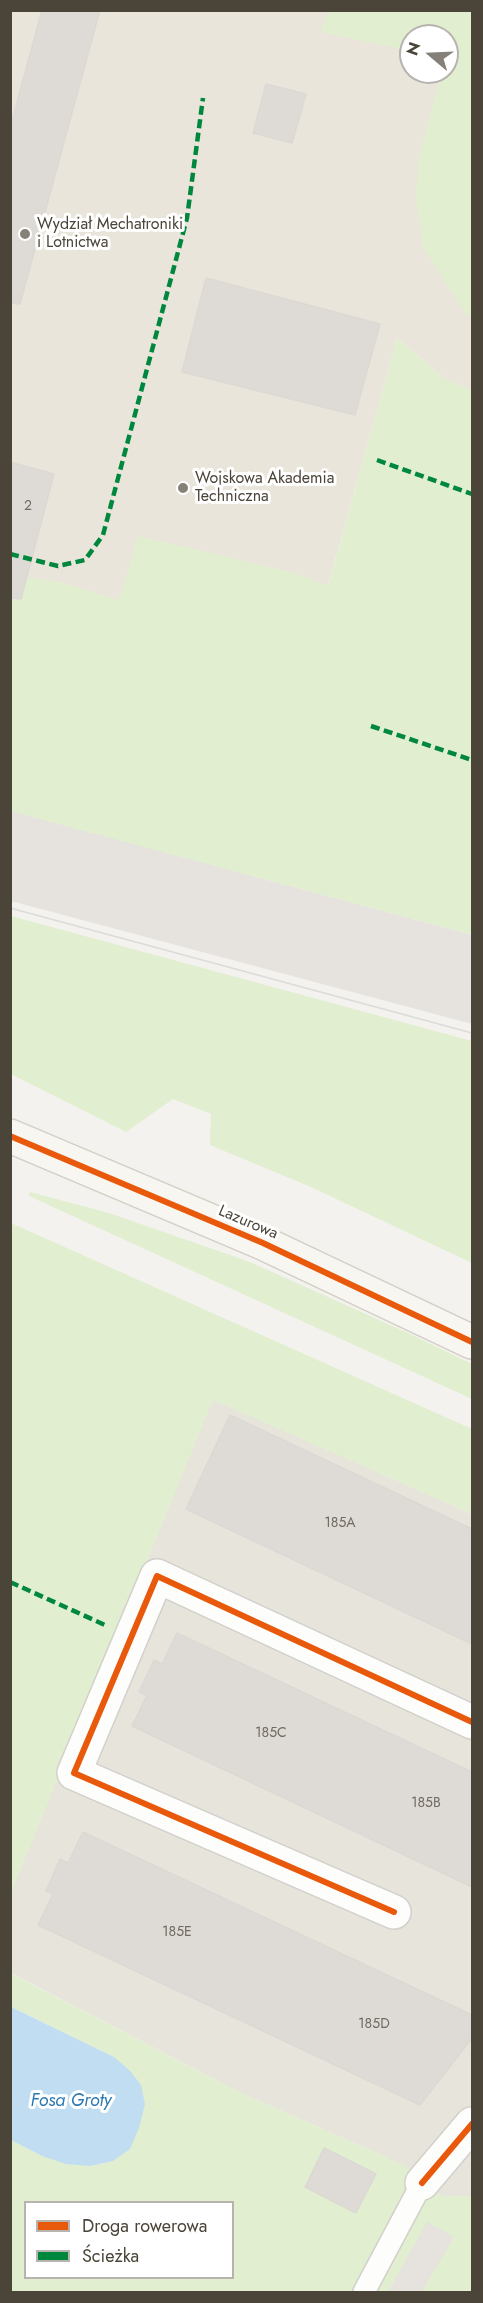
<!DOCTYPE html>
<meta charset="utf-8">
<style>
body{margin:0}
#map{position:relative;width:483px;height:2303px;overflow:hidden;background:#f4f2ee;font-family:Jost,sans-serif}
canvas{display:block}
.frame{position:absolute;inset:0;border:12px solid #4b4439;pointer-events:none}
.legend{position:absolute;left:24px;top:2201px;width:210px;height:78px;box-sizing:border-box;background:#fff;border:2px solid #b7b4b0;margin:0;padding:8px 10px;list-style:none;font-size:18px;color:#4b4439}
.legend li{display:flex;align-items:center;gap:12px;height:30px}
.legend b{width:30px;border:2px solid #b7b4b0}
.north{position:absolute;left:399px;top:24px;width:60px;height:60px;box-sizing:border-box;background:#fff;border:2px solid #b7b4b0;border-radius:50%;rotate:289deg;font-size:16px;font-weight:700;line-height:24px;text-align:center;color:#4b4439}
.north::after{content:'';display:block;margin:auto;width:21px;height:27px;background:#868178;clip-path:polygon(50% 0,100% 100%,50% 72%,0 100%)}
</style>
<div id="map">
<canvas width="483" height="2303"></canvas>
<div class="frame"></div>
<ul class="legend">
<li><b style="height:8px;background:#e8590c"></b>Droga rowerowa</li>
<li><b style="height:8px;background:#00873e"></b>Ścieżka</li>
</ul>
<div class="north">N</div>
</div>
<script>
const context = document.querySelector('canvas').getContext('2d');
context.lineJoin = 'round';
function paint(path, color) { context.fillStyle = color; context.fill(path, 'evenodd'); }
const toPath = rows => new Path2D(rows.map(r => 'M' + r).join(''));
function strokePath(path, color, width, dash) { context.strokeStyle = color; context.lineWidth = width; context.lineCap = dash ? 'butt' : 'round'; context.setLineDash(dash || []); context.stroke(path); }
function write(font, color, halo, rows, align = 'center') {
  context.font = font + ' Jost,sans-serif'; context.lineWidth = 6; context.setLineDash([]); context.textBaseline = 'middle'; context.strokeStyle = halo; context.fillStyle = color; for (const [text, x, y, turn = 0] of rows) {
    context.save(); context.translate(x, y); context.rotate((+turn || 0) * Math.PI / 180); context.textAlign = isNaN(turn) ? turn : align; if (halo) context.strokeText(text, 0, 0); context.fillText(text, 0, 0); context.restore();
  }
}
const residential = toPath([
 [213,1399,472,1514,472,2196,442,2196,388,2158,239,2092,11,1973,10,1893]
]);
const education = toPath([
 [10,11,472,11,472,390,446,379,397,338,247,875,11,811],
 [411,36,447,36,447,72,411,72]
]);
const green = toPath([
 [329,11,472,11,472,320,464,311,423,247,416,198,419,155,442,72,447,72,447,36,411,36,411,51,320,32],
 [397,338,446,379,472,390,472,935,248,875,11,836,10,575,60,582,119,600,138,536,291,572,328,586],
 [11,916,472,1041,472,1263,311,1187,210,1145,211,1114,173,1099,126,1132,11,1074],
 [30,1192,109,1213,250,1262,408,1333,472,1364,472,1399,29,1196],
 [11,1223,472,1429,472,1514,213,1400,11,1893],
 [10,1973,239,2092,406,2166,422,2183,442,2196,472,2196,472,2292,11,2292,11,2140,42,2156,90,2166,113,2161,130,2148,114,2057,11,2007],
 [26,2202,232,2202,232,2278,26,2278]
]);
const parking = toPath([
 [10,811,472,935,472,1024,11,901],
 [427,2222,454,2237,422,2292,388,2292]
]);
const water = toPath([
 [11,2007,114,2057,130,2071,141,2085,145,2104,139,2128,130,2149,113,2161,90,2166,66,2164,42,2156,11,2140]
]);
const building = toPath([
 [42,10,100,10,20,304,10,303,10,128,42,10],
 [266,84,306,94,292,143,253,133,266,84],
 [206,278,380,324,355,415,182,372,206,278],
 [10,462,54,474,21,599,10,598,10,462],
 [230,1415,472,1529,472,1644,186,1509,230,1415],
 [177,1633,472,1772,472,1887,132,1726,147,1695,139,1692,154,1660,162,1664,177,1633],
 [83,1832,472,2015,472,2038,420,2105,38,1925,53,1894,46,1891,60,1859,68,1863,83,1832],
 [324,2148,376,2174,356,2213,305,2187,324,2148]
]);
const lane = toPath([
 [364,2292,422,2183]
]);
const street = toPath([
 [394,1912,74,1773,157,1576,472,1722],
 [422,2183,472,2124]
]);
const secondary = toPath([
 [10,1136,263,1243,472,1342]
]);
const tram = toPath([
 [10,908,472,1033]
]);
const quiet = toPath([
 [377,460,472,494],
 [10,554,58,566,85,560,103,535,187,218,203,98],
 [371,726,472,760],
 [10,1582,105,1625]
]);
const cycleway = toPath([
 [10,1136,263,1243,472,1342],
 [394,1912,74,1773,157,1576,472,1722],
 [422,2183,472,2124]
]);
const markers = [
 [25,234,6,"#868178"],
 [183,488,6,"#868178"]
];
const numberNames = [
 ["2",28,507],
 ["185A",340,1524],
 ["185C",271,1734],
 ["185B",426,1804],
 ["185E",177,1933],
 ["185D",374,2025]
];
const poiNames = [
 ["Wydział Mechatroniki",37,225],
 ["i Lotnictwa",37,243],
 ["Wojskowa Akademia",195,479],
 ["Techniczna",195,497]
];
const streetNames = [
 ["Lazurowa",248,1223,23]
];
const waterNames = [
 ["Fosa Groty",71,2102]
];
paint(residential, '#e7e4dc');
paint(education, '#eae5da');
paint(green, '#e1eecf');
paint(parking, '#e6e3df');
paint(water, '#c0ddf1');
paint(building, '#dedbd6');
strokePath(building, '#dcd9d4', 1.5);
strokePath(lane, '#d2d0cb', 24);
strokePath(street, '#d2d0cb', 36);
strokePath(secondary, '#d3cfc5', 36);
strokePath(lane, '#fdfdfc', 21);
strokePath(street, '#fdfdfc', 33);
strokePath(secondary, '#f7f6f1', 33);
strokePath(tram, '#dbdbda', 1.5);
strokePath(quiet, '#00873e', 4.5, [9, 4.5]);
strokePath(cycleway, '#e8590c', 6);
for (const [x, y, r, color] of markers) { const dot = new Path2D(); dot.arc(x, y, r, 0, 2 * Math.PI); context.fillStyle = color; context.fill(dot); strokePath(dot, '#fff', 2); }
write('14px', '#706a61', null, numberNames);
write('16px', '#4b4439', '#fff', poiNames, 'left');
write('16px', '#4b4439', '#fff', streetNames);
write('italic 18px', '#2e7ab2', '#fff', waterNames);
</script>
